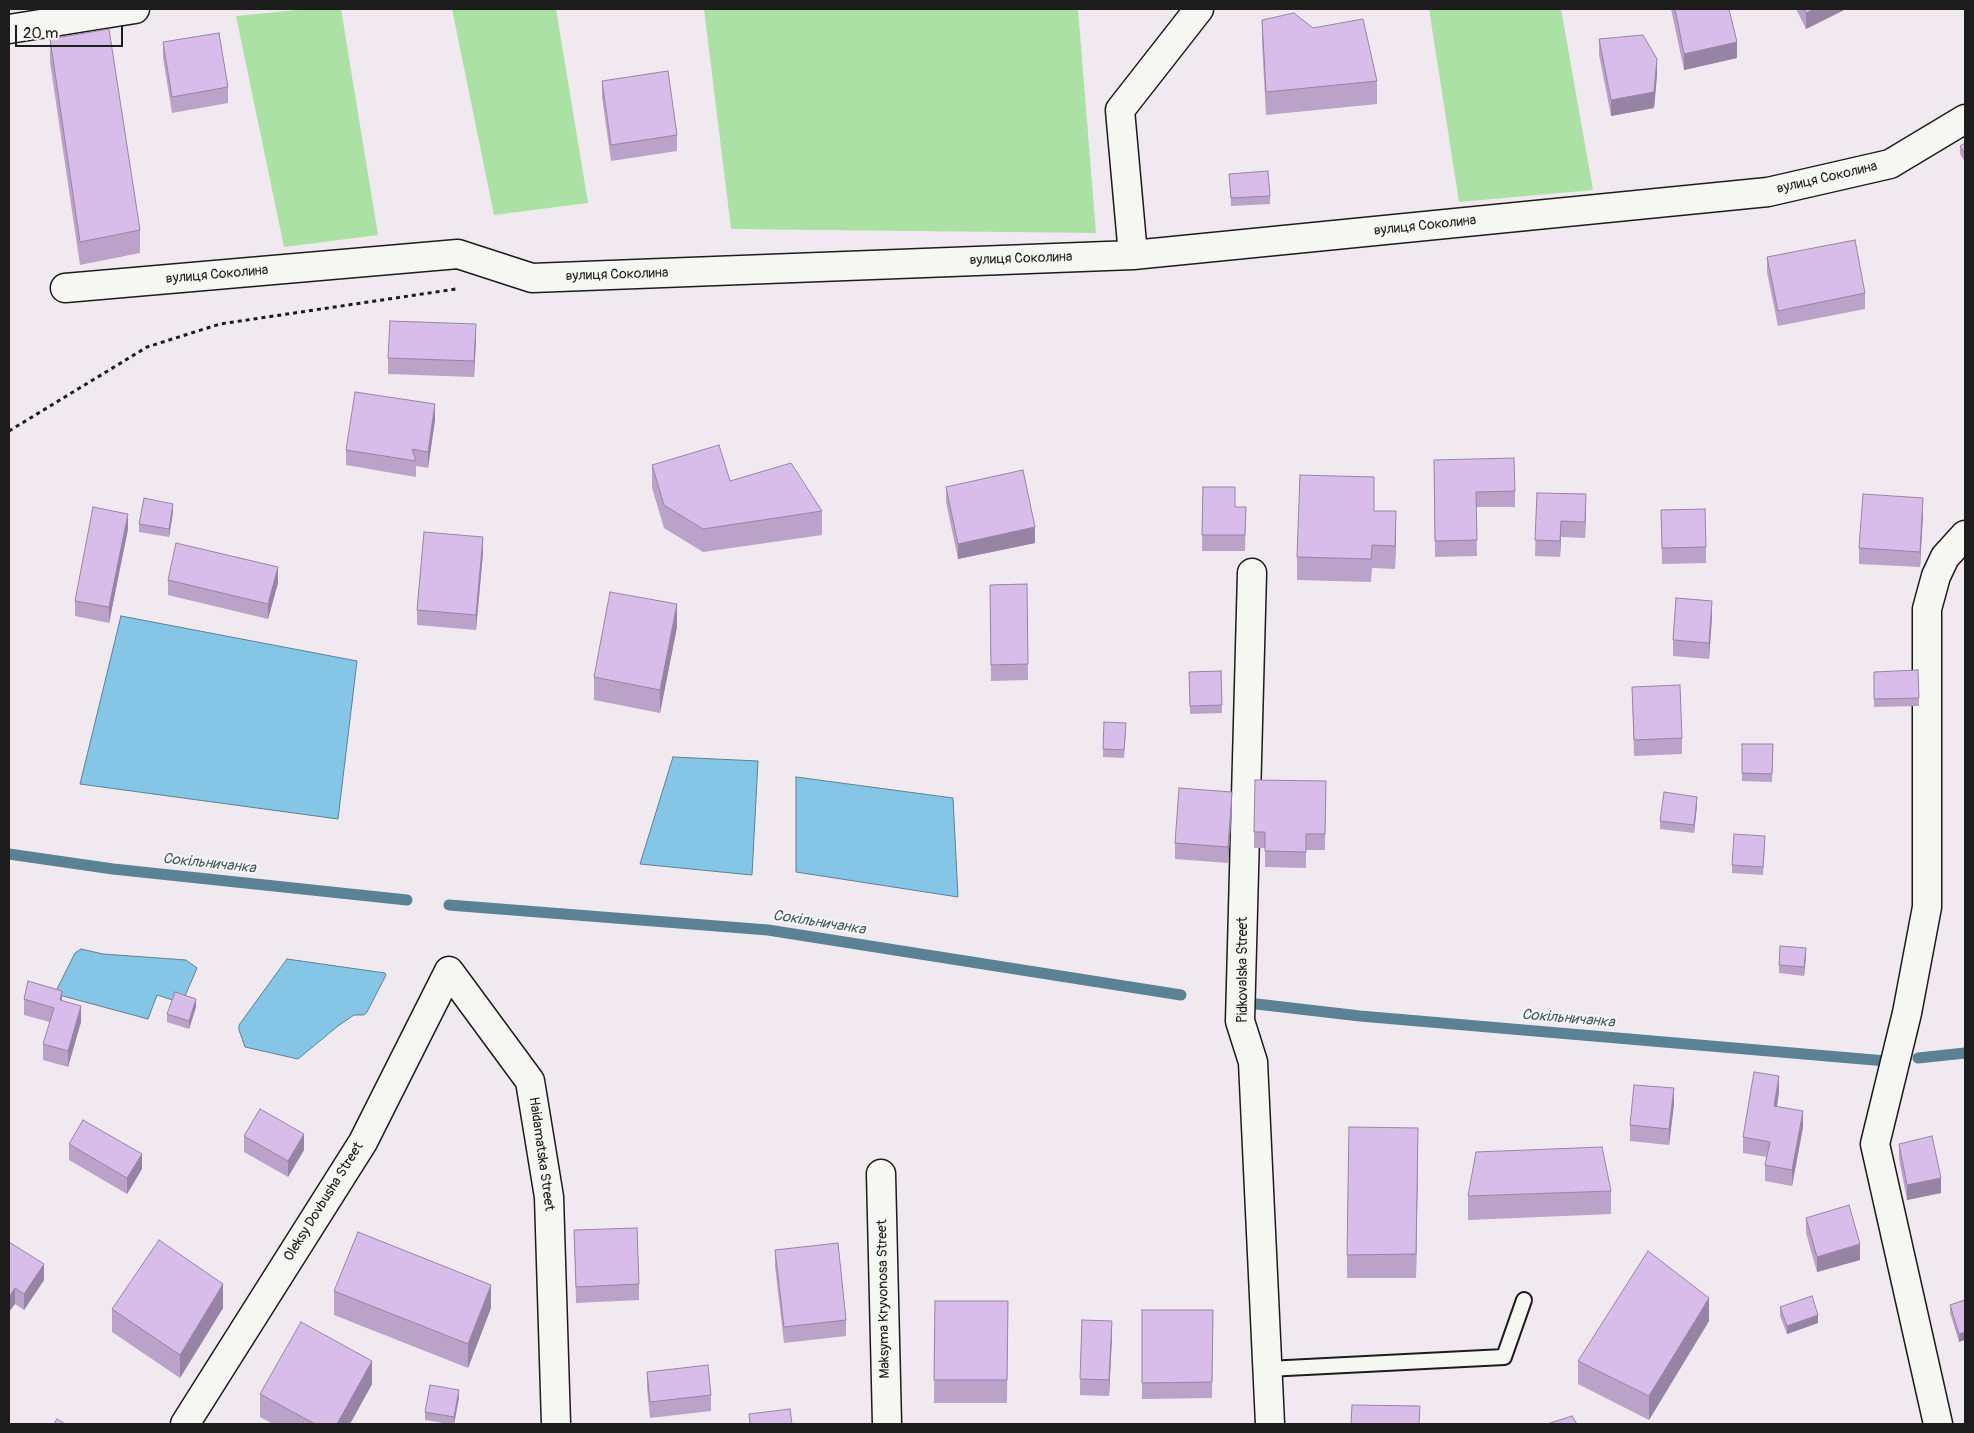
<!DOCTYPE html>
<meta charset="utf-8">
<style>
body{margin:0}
#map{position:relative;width:1974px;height:1433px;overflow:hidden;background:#f0eaf0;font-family:Pangolin,sans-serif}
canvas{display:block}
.frame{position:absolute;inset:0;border:10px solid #1c1c1c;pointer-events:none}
.scale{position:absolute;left:15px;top:25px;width:108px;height:22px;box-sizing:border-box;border:2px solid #1c1c1c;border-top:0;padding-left:6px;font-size:15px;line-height:18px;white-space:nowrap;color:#1c1c1c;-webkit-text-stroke:4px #f6f6f2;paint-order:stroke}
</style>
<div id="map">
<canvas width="1974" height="1433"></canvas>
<div class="frame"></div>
<div class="scale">20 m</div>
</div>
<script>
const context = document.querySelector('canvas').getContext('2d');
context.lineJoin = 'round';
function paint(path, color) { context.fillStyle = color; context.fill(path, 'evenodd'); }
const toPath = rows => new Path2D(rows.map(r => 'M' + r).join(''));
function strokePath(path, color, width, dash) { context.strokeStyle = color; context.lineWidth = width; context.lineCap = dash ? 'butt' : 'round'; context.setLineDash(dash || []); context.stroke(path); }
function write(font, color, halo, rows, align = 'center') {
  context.font = font + ' Pangolin,sans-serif'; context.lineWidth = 4; context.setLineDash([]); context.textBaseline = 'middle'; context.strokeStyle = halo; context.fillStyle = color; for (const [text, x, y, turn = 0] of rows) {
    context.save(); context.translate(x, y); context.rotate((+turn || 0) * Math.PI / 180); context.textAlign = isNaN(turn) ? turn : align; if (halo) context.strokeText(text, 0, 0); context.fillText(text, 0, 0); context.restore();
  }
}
const green = toPath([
 [308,9,341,9,378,235,284,247,236,16],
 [452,9,556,9,588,203,494,215],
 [704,9,1078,9,1096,233,731,229],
 [1429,9,1561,9,1593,190,1459,202]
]);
const water = toPath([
 [121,616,357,661,338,819,80,784,121,616],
 [673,757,758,761,752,875,640,864,673,757],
 [796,777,953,798,958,897,796,872,796,777],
 [81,949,103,954,186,960,197,968,182,1003,157,995,148,1019,59,995,57,989,75,953,81,949],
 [287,959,385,973,386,975,367,1012,364,1015,354,1015,338,1026,298,1059,245,1047,239,1030,239,1025,287,959]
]);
const stream = toPath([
 [9,854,113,869,407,900],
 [449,905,768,930,1181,995],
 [1248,1003,1360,1016,1886,1061],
 [1918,1058,1965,1053]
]);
const path = toPath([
 [9,431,147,347,220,324,456,289]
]);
const service = toPath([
 [1267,1369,1504,1357,1524,1300]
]);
const minor = toPath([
 [9,29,135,9],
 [1133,255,1120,110,1199,9],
 [65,288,458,254,532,278,1133,255,1768,192,1890,164,1965,119],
 [1252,573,1240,1021,1253,1062,1270,1424],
 [881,1174,887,1424],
 [185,1424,363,1142,449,971,530,1081,549,1197,556,1424],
 [1938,1424,1875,1144,1907,1013,1927,907,1927,609,1936,576,1945,557,1965,535]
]);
const wall = toPath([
 [1671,9,1729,9,1737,58,1684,70],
 [1796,9,1846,9,1806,29],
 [1262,20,1377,81,1377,104,1266,115,1262,43],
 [50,39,140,230,140,253,80,265,50,62],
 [1599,39,1657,75,1654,108,1611,116,1599,55],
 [163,42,228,87,228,103,172,113,163,58],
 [602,81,677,135,677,151,611,161,602,97],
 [1965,143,1965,162,1960,154,1960,146],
 [1229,174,1270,196,1270,204,1231,206],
 [1767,257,1865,293,1865,309,1778,326,1767,273],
 [476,340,474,377,388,374,388,358],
 [435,420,428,468,416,466,416,477,346,465,346,450],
 [1434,460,1515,491,1515,507,1476,507,1477,556,1435,557],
 [652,465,730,481,822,511,822,535,703,552,664,528,652,488],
 [1374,477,1374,511,1396,535,1395,569,1372,568,1371,582,1297,580,1297,557],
 [946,487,1035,543,958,559,946,502],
 [1203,487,1235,507,1246,507,1245,551,1202,551],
 [1537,493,1586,510,1585,538,1561,537,1560,557,1535,556],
 [1661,510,1706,547,1706,563,1662,564],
 [173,512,169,537,139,532,139,524],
 [1923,514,1920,567,1859,564,1859,548],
 [128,529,109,623,75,616,75,601],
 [483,553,476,630,417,625,417,610],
 [168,580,278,583,268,619,168,595],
 [1027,584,1028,680,991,681,990,585],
 [1712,617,1709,659,1673,656,1673,640],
 [677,627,660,713,594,700,594,677],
 [1221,671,1222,713,1190,714,1189,672],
 [1874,672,1919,698,1919,706,1874,707],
 [1632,687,1682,738,1682,754,1634,756],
 [1126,731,1124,758,1103,757,1103,749],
 [1742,744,1773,744,1772,782,1742,781],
 [1326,781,1325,850,1306,850,1306,868,1265,867,1265,848,1254,848,1254,832],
 [1697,805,1694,833,1660,829,1660,821],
 [1232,808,1228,863,1175,859,1175,843],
 [1765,844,1763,875,1732,873,1732,865],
 [1806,956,1804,976,1779,973,1779,965],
 [24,999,62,1001,81,1022,68,1067,43,1060,43,1044,50,1022,24,1015],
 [196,1007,189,1029,167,1022,167,1014],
 [1779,1092,1777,1107,1803,1127,1792,1186,1765,1181,1765,1165,1767,1157,1743,1153,1743,1137],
 [1674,1104,1669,1145,1630,1141,1630,1125],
 [244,1136,304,1150,288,1177,244,1152],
 [69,1144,142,1169,127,1194,69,1160],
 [1899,1144,1941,1193,1907,1200,1899,1159],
 [1418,1152,1416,1278,1347,1278,1347,1255],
 [1611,1191,1611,1214,1468,1220,1468,1196],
 [1806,1218,1860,1260,1817,1272,1806,1233],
 [574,1230,639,1284,639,1300,576,1303],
 [9,1242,44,1280,24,1310,15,1304,9,1312],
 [775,1250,846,1320,846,1336,784,1343,775,1266],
 [334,1291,491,1308,468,1368,334,1315],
 [1965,1300,1959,1342,1950,1313,1950,1305],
 [935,1301,1008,1301,1007,1403,934,1403],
 [1780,1307,1818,1323,1787,1334,1780,1316],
 [223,1308,180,1378,112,1332,112,1309],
 [1142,1310,1213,1310,1212,1398,1142,1399],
 [1709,1321,1649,1420,1578,1384,1578,1361],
 [1112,1337,1109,1396,1080,1395,1080,1379],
 [647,1372,711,1395,711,1411,650,1418,647,1388],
 [372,1384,350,1424,273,1424,260,1417,260,1394],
 [459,1398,454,1424,449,1424,425,1420,425,1412]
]);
const shadedWall = toPath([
 [1814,9,1846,9,1806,29,1806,13],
 [1737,42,1737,58,1684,70,1684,54],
 [1657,59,1657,75,1654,108,1611,116,1611,100],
 [476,324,476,340,474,377,474,361],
 [435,404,435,420,428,468,428,452],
 [1586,494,1586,510,1585,538,1585,522],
 [1923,498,1923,514,1920,567,1920,552],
 [173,504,173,512,169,537,169,529],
 [1396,511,1396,535,1395,569,1395,546],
 [128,514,128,529,109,623,109,607],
 [1561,521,1561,537,1560,557,1560,541],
 [1035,527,1035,543,958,559,958,544],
 [483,537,483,553,476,630,476,615],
 [278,567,278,583,268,619,268,604],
 [1712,601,1712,617,1709,659,1709,643],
 [677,604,677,627,660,713,660,690],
 [1232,792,1232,808,1228,863,1228,847],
 [1697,797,1697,805,1694,833,1694,825],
 [1806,948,1806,956,1804,976,1804,967],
 [62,991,62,1007,60,1000],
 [196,999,196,1007,189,1029,189,1021],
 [81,1006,81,1022,68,1067,68,1051],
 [1779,1076,1779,1092,1774,1122,1774,1106],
 [1674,1088,1674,1104,1669,1145,1669,1129],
 [1803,1111,1803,1127,1792,1186,1792,1170],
 [1418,1128,1418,1152,1416,1278,1416,1254],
 [304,1134,304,1150,288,1177,288,1161],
 [142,1154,142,1169,127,1194,127,1178],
 [1941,1178,1941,1193,1907,1200,1907,1185],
 [1860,1244,1860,1260,1817,1272,1817,1257],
 [44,1264,44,1280,24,1310,24,1294],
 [223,1284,223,1308,180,1378,180,1355],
 [491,1285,491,1308,468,1368,468,1344],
 [15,1288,15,1304,9,1312,9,1297],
 [1709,1298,1709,1321,1649,1420,1649,1396],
 [1818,1315,1818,1323,1787,1334,1787,1326],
 [1112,1321,1112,1337,1109,1396,1109,1380],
 [1965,1332,1965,1340,1959,1342,1959,1334],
 [372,1361,372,1384,350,1424,337,1424],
 [459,1390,459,1398,454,1424,454,1417]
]);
const building = toPath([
 [1675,9,1729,9,1737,42,1684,54,1675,9],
 [1804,9,1814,9,1806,13,1804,9],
 [1294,13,1313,28,1363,19,1377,81,1266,92,1262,20,1294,13],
 [109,29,140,230,80,242,50,39,109,29],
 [219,33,228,87,172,97,163,42,219,33],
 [1643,35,1657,59,1654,92,1611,100,1599,39,1643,35],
 [668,71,677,135,611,145,602,81,668,71],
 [1965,143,1965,154,1960,146,1965,143],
 [1268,171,1270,196,1231,198,1229,174,1268,171],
 [1855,240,1865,293,1778,311,1767,257,1855,240],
 [390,321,476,324,474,361,388,358,390,321],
 [355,392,435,404,428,452,412,449,416,461,346,450,355,392],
 [719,445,730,481,791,463,822,511,703,529,664,505,652,465,719,445],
 [1514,458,1515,491,1476,492,1477,540,1435,541,1434,460,1514,458],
 [1023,470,1035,527,958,544,946,487,1023,470],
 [1300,475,1374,477,1374,511,1396,511,1395,546,1372,545,1371,559,1297,557,1300,475],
 [1203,487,1235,487,1235,507,1246,507,1245,535,1202,535,1203,487],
 [1537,493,1586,494,1585,522,1561,521,1560,541,1535,540,1537,493],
 [1863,494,1923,498,1920,552,1859,548,1863,494],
 [144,498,173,504,169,529,139,524,144,498],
 [93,507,128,514,109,607,75,601,93,507],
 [1705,509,1706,547,1662,548,1661,510,1705,509],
 [424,532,483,537,476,615,417,610,424,532],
 [176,543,278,567,268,604,168,580,176,543],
 [1027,584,1028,664,991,665,990,585,1027,584],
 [610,592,677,604,660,690,594,677,610,592],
 [1676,598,1712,601,1709,643,1673,640,1676,598],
 [1918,670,1919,698,1874,699,1874,672,1918,670],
 [1221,671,1222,705,1190,706,1189,672,1221,671],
 [1680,685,1682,738,1634,740,1632,687,1680,685],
 [1104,722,1126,723,1124,750,1103,749,1104,722],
 [1742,744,1773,744,1772,774,1742,773,1742,744],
 [1255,780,1326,781,1325,834,1306,834,1306,852,1265,851,1265,832,1254,832,1255,780],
 [1179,788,1232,792,1228,847,1175,843,1179,788],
 [1664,792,1697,797,1694,825,1660,821,1664,792],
 [1734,834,1765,836,1763,867,1732,865,1734,834],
 [1780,946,1806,948,1804,967,1779,965,1780,946],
 [28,981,62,991,60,1000,81,1006,68,1051,43,1044,54,1008,24,999,28,981],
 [175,992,196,999,189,1021,167,1014,175,992],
 [1754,1072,1779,1076,1774,1106,1803,1111,1792,1170,1765,1165,1770,1142,1743,1137,1754,1072],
 [1634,1085,1674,1088,1669,1129,1630,1125,1634,1085],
 [260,1109,304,1134,288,1161,244,1136,260,1109],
 [83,1120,142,1154,127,1178,69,1144,83,1120],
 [1349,1127,1418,1128,1416,1254,1347,1255,1349,1127],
 [1932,1136,1941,1178,1907,1185,1899,1144,1932,1136],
 [1602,1147,1611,1191,1468,1196,1476,1152,1602,1147],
 [1849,1205,1860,1244,1817,1257,1806,1218,1849,1205],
 [637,1228,639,1284,576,1287,574,1230,637,1228],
 [358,1232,491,1285,468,1344,334,1291,358,1232],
 [159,1240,223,1284,180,1355,112,1309,159,1240],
 [9,1242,44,1264,24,1294,15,1288,9,1297,9,1242],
 [838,1243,846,1320,784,1327,775,1250,838,1243],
 [1648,1251,1709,1298,1649,1396,1578,1361,1648,1251],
 [1812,1296,1818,1315,1787,1326,1780,1307,1812,1296],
 [1965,1300,1965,1332,1959,1334,1950,1305,1965,1300],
 [935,1301,1008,1301,1007,1380,934,1380,935,1301],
 [1142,1310,1213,1310,1212,1382,1142,1383,1142,1310],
 [1082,1320,1112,1321,1109,1380,1080,1379,1082,1320],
 [301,1322,372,1361,337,1424,315,1424,260,1394,301,1322],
 [708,1365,711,1395,650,1402,647,1372,708,1365],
 [430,1385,459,1390,454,1417,425,1412,430,1385],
 [1352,1405,1420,1406,1419,1424,1351,1424,1352,1405],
 [790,1409,792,1424,750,1424,749,1414,790,1409],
 [1572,1416,1577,1424,1547,1424,1572,1416],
 [57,1419,65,1424,54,1424,57,1419]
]);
const streetNames = [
 ["вулиця Соколина",1827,178,-13],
 ["вулиця Соколина",1425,226,-6],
 ["вулиця Соколина",1021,259,-2],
 ["вулиця Соколина",217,275,-5],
 ["вулиця Соколина",617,275,-2],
 ["Pidkovalska Street",1243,970,-90],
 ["Haidamatska Street",541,1154,82],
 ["Oleksy Dovbusha Street",324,1202,-58],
 ["Maksyma Kryvonosa Street",884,1299,-91]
];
const waterNames = [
 ["Сокільничанка",209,864,6],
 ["Сокільничанка",819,923,9],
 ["Сокільничанка",1568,1019,5]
];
paint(green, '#abe1a4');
paint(water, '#85c5e5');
strokePath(water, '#5b8195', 1);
strokePath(stream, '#5b8195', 11);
strokePath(service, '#1c1c1c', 18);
strokePath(minor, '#1c1c1c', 31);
strokePath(path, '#1c1c1c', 3, [4, 4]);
strokePath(service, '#f6f6f2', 14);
strokePath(minor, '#f6f6f2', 28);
paint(wall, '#baa2c9');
paint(shadedWall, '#9784a4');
paint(building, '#d8bcea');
strokePath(building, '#9784a4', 1);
write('14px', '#1c1c1c', '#f6f6f2', streetNames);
write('italic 15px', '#415762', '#f6f6f2', waterNames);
</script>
